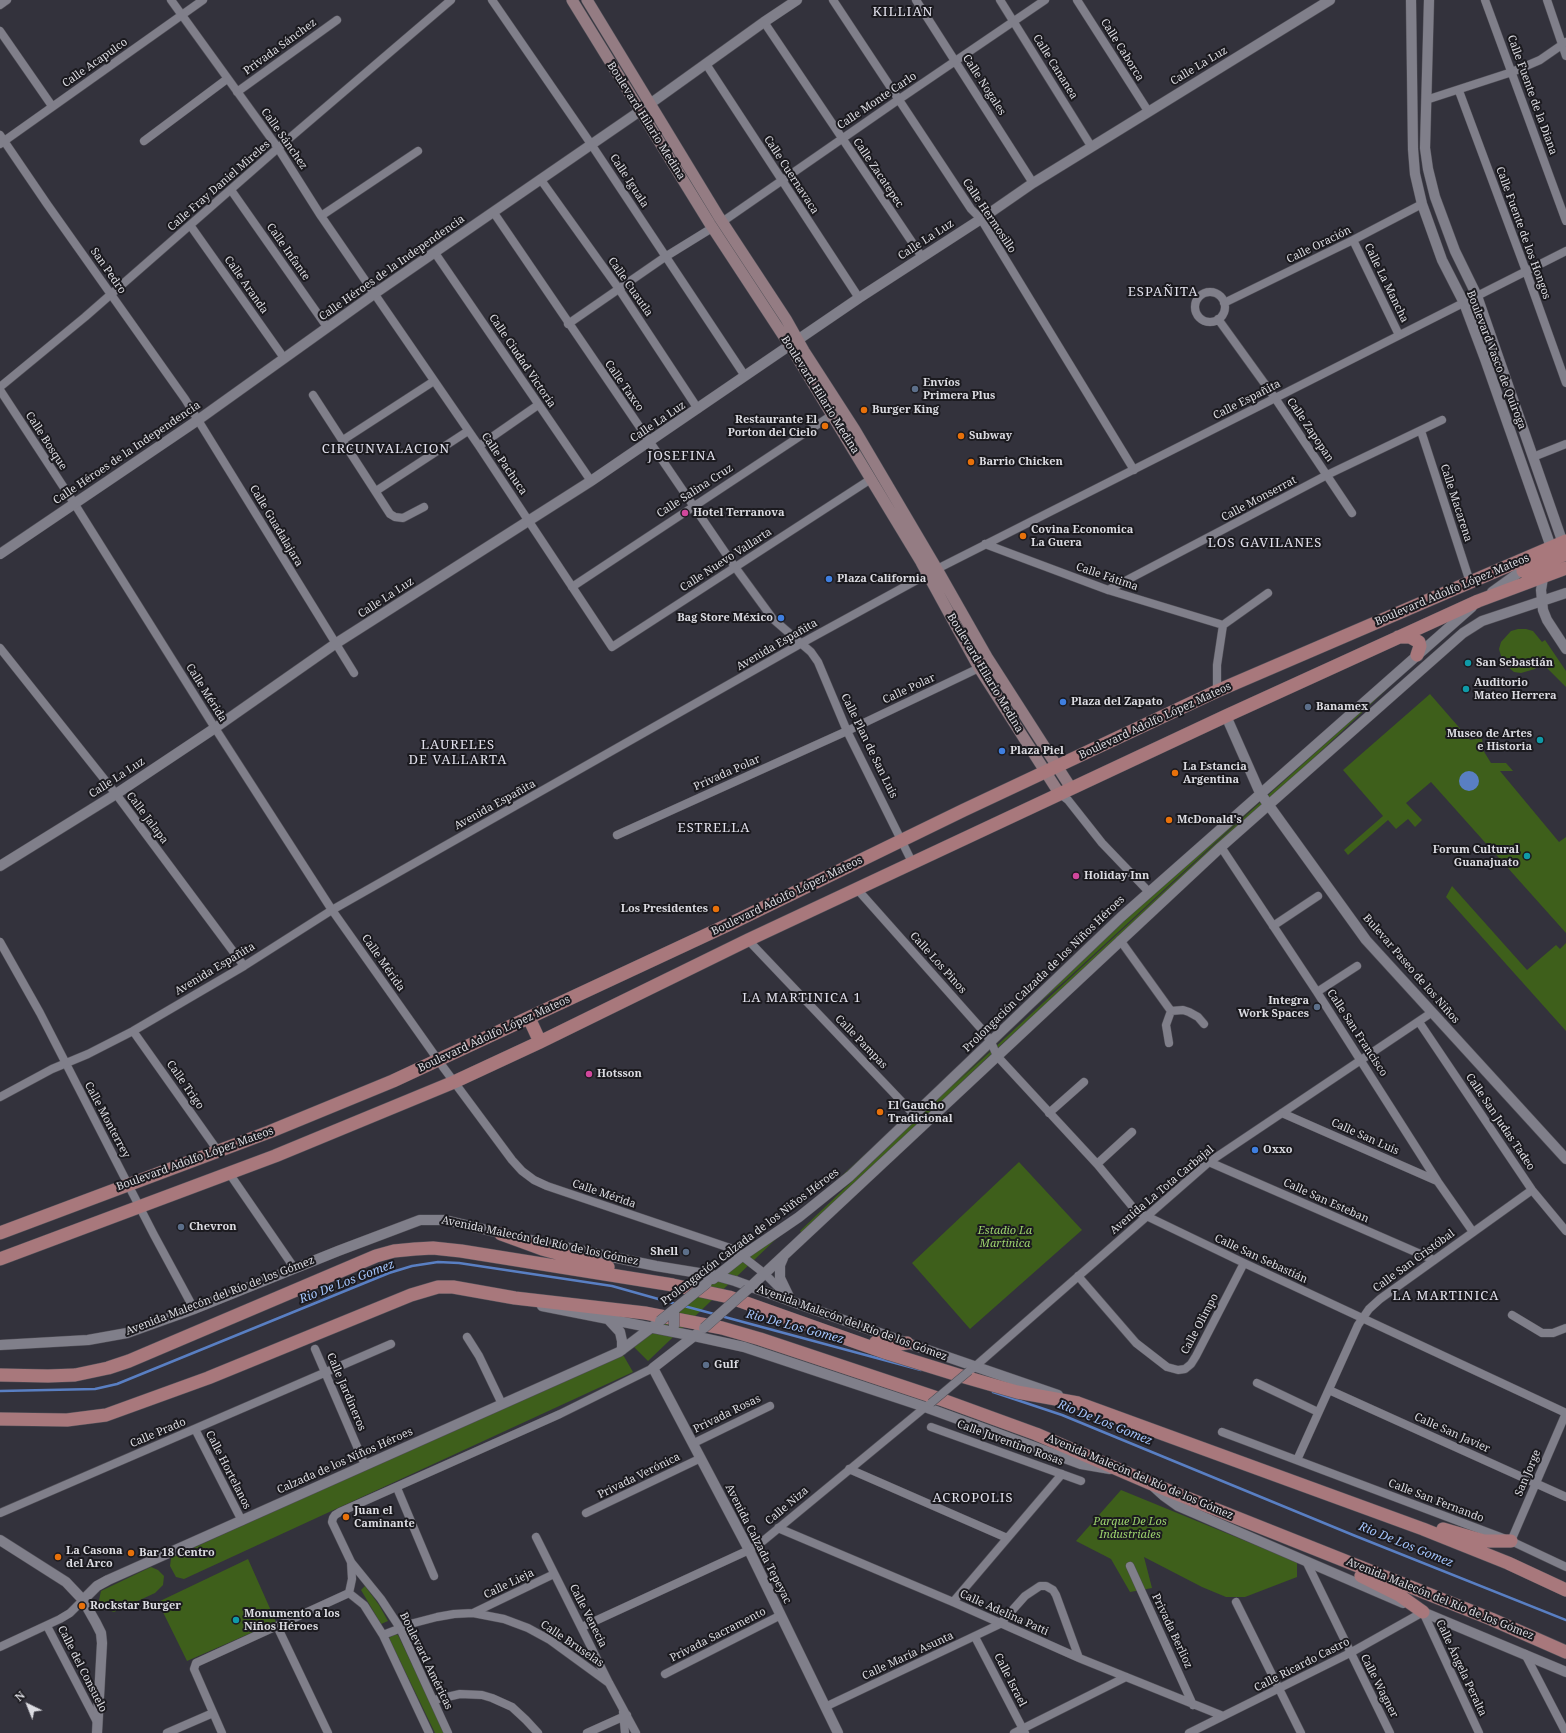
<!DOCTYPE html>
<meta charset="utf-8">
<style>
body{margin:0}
#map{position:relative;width:1566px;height:1733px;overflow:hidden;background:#33323c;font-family:"Noto Serif",serif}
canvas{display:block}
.north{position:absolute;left:8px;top:1685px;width:40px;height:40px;-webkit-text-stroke:3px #1b1a1f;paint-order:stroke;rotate:317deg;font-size:11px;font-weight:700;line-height:16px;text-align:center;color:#dcdce2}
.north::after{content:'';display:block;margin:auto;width:14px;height:18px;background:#dcdce2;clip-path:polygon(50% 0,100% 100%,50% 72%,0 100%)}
</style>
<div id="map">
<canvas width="1566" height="1733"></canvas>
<div class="north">N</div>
</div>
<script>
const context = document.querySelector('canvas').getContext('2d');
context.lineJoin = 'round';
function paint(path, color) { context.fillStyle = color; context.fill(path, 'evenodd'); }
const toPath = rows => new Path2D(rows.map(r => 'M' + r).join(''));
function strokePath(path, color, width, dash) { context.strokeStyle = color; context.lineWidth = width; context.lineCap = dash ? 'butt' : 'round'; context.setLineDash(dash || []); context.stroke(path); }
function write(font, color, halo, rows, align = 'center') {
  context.font = font + ' "Noto Serif",serif'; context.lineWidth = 4; context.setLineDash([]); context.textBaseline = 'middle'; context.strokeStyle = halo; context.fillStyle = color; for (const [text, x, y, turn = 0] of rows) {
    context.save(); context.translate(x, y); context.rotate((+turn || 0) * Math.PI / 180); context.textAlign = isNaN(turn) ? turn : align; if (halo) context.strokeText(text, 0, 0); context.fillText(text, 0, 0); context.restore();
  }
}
const green = toPath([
 [1518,629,1526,629,1533,631,1542,642,1545,640,1566,671,1566,687,1541,662,1535,669,1521,673,1514,672,1503,663,1499,649,1501,642,1511,631],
 [1403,674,1120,940,1003,1043,802,1233,800,1231,892,1143,836,1192,775,1240,648,1361,634,1347,668,1317,836,1181,1075,961,1283,780,1066,980,1032,1009,952,1087,1266,797],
 [1430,694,1470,740,1482,738,1483,750,1491,763,1506,763,1513,771,1500,771,1559,842,1566,837,1566,933,1431,782,1406,803,1422,820,1415,827,1408,819,1396,829,1388,820,1348,855,1344,850,1383,816,1343,770],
 [1452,886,1527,970,1556,945,1560,949,1566,943,1566,1031,1446,897],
 [1019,1162,1082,1230,970,1329,912,1263],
 [622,1353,633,1372,184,1579,176,1577,170,1566,171,1558],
 [1121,1490,1297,1562,1297,1577,1245,1597,1226,1597,1202,1587,1144,1557,1152,1588,1130,1592,1111,1559,1076,1541],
 [248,1559,276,1622,187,1661,158,1602],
 [151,1567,158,1570,164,1576,163,1585,155,1593,114,1612,105,1609,99,1600,101,1591],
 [365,1586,379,1605,388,1621,381,1624,361,1590],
 [395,1634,398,1635,445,1733,435,1733,389,1638]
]);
const water = toPath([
 '1459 781a10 10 0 1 1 20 0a10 10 0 1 1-20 0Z'
]);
const stream = toPath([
 [684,1306,714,1314],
 [721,1316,921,1370],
 [0,1391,95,1389,117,1384,389,1273,412,1266,438,1262,459,1263,612,1286,676,1304],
 [993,1392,1062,1415,1353,1535,1566,1620]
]);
const minor = toPath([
 [171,0,278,148,321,216,479,446,612,647,871,479],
 [492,0,591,144,745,376],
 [833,0,971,209,981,219,1134,470],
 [916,0,1033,183],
 [1000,0,1091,146],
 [1077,0,1148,111],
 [1485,0,1566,221],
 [1547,0,1566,56],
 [0,5,7,0],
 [764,22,922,257],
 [0,31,52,106],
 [706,64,859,298],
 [1459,91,1526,271,1566,383],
 [237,92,337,20],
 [1426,100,1512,72,1540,60,1566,42],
 [0,135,47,204,185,399,354,673],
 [144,141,227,79],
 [0,144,203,0],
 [541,180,619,289,698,409],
 [231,190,327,327],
 [494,213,735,567,773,619,811,652,818,662,847,731,912,862],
 [321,216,418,151],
 [722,222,898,100,1045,0],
 [190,225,284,358],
 [1353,240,1399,335],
 [435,253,591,481],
 '1195 307a15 15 0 1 1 30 0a15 15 0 1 1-30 0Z',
 [1224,303,1353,240,1422,204],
 [1218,319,1275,398,1352,513],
 [568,324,665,257,712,228],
 [0,387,85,317,278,148,451,0],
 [0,390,74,503,215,728,332,910,443,1067,512,1160,522,1171,534,1180,547,1186,730,1248,742,1256,765,1274,787,1296],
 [313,395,390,514,395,517,403,518,424,507],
 [1421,431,1470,582],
 [343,440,434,381],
 [479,446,538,405],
 [1533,457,1566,444],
 [376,491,468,431],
 [985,544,1108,590,1223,625],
 [572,587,832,415],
 [1108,590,1327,475,1442,420],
 [1223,625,1268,593],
 [0,648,116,794,244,966],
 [1217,691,1217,665,1223,625],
 [1059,793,1068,800,1102,843,1149,892],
 [617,835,847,731,979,668],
 [1221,847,1317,992,1438,1182,1473,1232],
 [857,889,985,1033,991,1042,997,1056,1097,1164,1136,1211,1244,1263,1566,1413],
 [1273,926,1318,896],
 [748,940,924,1125],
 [1120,940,1171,1011],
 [0,942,40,1013,154,1235,194,1309],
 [1317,992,1357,966],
 [1171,1011,1183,1010,1189,1012,1198,1017,1204,1024],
 [1419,1022,1532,1190,1566,1231],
 [133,1031,218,1151],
 [1169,1043,1166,1025,1171,1011],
 [0,1097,52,1069,88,1054,133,1031,244,966,332,910,800,644,937,569,1566,251],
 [1049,1113,1084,1082],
 [1282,1113,1437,1181],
 [1209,1162,1434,1260],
 [1097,1164,1132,1132],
 [229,1173,295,1269],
 [1078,1276,1136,1343,1167,1367,1178,1370,1185,1369,1191,1364,1196,1356,1244,1263],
 [1512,1315,1542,1333,1553,1333,1566,1328],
 [467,1337,479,1356,502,1404],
 [315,1349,365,1465],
 [971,1370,1209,1162,1431,1013],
 [1257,1383,1318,1412],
 [1329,1390,1566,1497],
 [931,1427,1081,1481],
 [195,1429,242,1521],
 [1222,1432,1511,1541,1566,1567],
 [694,1443,770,1406],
 [1297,1460,1358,1325,1369,1309,1380,1299,1532,1190],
 [849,1469,1007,1538],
 [397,1488,434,1576],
 [0,1513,391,1344],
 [586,1513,701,1458],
 [778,1528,953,1602,1079,1658,1223,1716],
 [536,1537,609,1683,636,1733],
 [1511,1541,1566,1413],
 [1307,1563,1390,1733],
 [1130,1566,1193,1705],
 [349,1593,364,1605,383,1635,429,1733],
 [349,1593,352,1579,351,1562],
 [953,1602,1062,1474],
 [1236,1602,1301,1733],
 [473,1613,554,1574],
 [47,1626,97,1722],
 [277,1626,328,1733],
 [582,1627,749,1550,763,1541,929,1404],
 [383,1635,414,1623,437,1617,454,1614,473,1613,504,1619,528,1628,550,1640,609,1683],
 [975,1637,1025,1733],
 [0,1647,60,1619,70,1613,83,1600],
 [1525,1654,1566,1733],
 [665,1674,781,1615],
 [434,1700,460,1694,482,1695,492,1698,512,1707,526,1720,538,1733],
 [825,1707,1000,1624,1025,1596,1040,1586,1046,1586,1053,1590,1056,1595,1079,1658],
 [623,1712,625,1733],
 [167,1733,213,1713],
 [222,1733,194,1669,196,1663,349,1593],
 [448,1733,400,1628,381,1599,351,1562,332,1522,333,1518,335,1515,340,1512,560,1414,653,1368],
 [587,1733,627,1715],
 [1014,1733,1126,1677],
 [1189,1733,1350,1653,1423,1612,1479,1733]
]);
const tertiary = toPath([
 [1411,0,1413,149,1415,174,1422,204,1442,260,1464,303,1485,359,1551,547,1551,553],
 [1429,0,1425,148,1428,169,1435,197,1455,251,1477,296,1565,549],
 [0,554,198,420,374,294,640,111,764,22,797,0],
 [1544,572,1541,590,1543,610,1547,620,1566,649],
 [1492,592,1528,566],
 [1226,716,1260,793,1366,940,1566,1159],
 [0,866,116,794,215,728,335,644,591,481,859,298,981,219,1033,183,1330,0],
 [530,1240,656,1266,717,1276,735,1281,907,1343,1058,1395],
 [783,1258,780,1265,780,1278,791,1301],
 [713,1279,742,1256,799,1217,850,1176,1121,917,1472,607],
 [748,1289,1221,847,1463,633,1482,621,1566,593],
 [542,1306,694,1336,744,1347,925,1407,1081,1464,1110,1469],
 [608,1319,620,1332,622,1341,622,1350],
 [698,1333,653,1368,749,1550,838,1733],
 [0,1345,88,1340,127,1333,194,1309,338,1251,420,1220,445,1220,508,1235],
 [1154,1487,1164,1496,1178,1506,1403,1603],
 [0,1540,66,1582,83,1600,96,1623,101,1633,102,1643,97,1733],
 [83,1600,97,1586,108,1580,619,1352,660,1321],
 [1418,1610,1566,1672]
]);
const secondary = toPath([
 [572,0,710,224,790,346,921,562,979,668,1059,793],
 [587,0,719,217,786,319,804,351,855,430,937,569,987,657,1071,788]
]);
const primary = toPath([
 [1523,571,1566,554],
 [1398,637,1410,637,1419,642,1420,646,1417,655],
 [529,1018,540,1042],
 [0,1233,269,1132,393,1081,734,922,964,810,1217,691,1566,541],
 [501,1234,542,1249,608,1267],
 [0,1259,275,1156,454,1082,540,1042,748,940,1226,716,1478,601,1566,568],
 [876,1342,893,1345,907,1343],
 [0,1375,48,1376,75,1375,108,1368,129,1361,376,1256,394,1251,415,1249,433,1248,461,1251,673,1285,729,1297,887,1353,958,1375,1017,1392,1078,1403,1423,1529,1508,1563,1566,1590],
 [0,1419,67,1420,106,1415,208,1378,411,1295,438,1287,453,1287,515,1298,645,1313,722,1328,760,1339,940,1399,1036,1434,1152,1484,1491,1619,1566,1652],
 [1443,1529,1484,1541,1511,1541],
 [1361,1576,1399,1595,1423,1612]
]);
const minorBridge = toPath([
 [931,1403,969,1371]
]);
const tertiaryBridge = toPath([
 [660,1321,707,1283],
 [674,1326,674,1310],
 [704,1328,748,1289]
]);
const markers = [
 [915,389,4,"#5c6f8a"],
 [864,410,4,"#e8710a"],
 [825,426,4,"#e8710a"],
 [961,436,4,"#e8710a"],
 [971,462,4,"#e8710a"],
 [685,513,4,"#d1479c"],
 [1023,536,4,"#e8710a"],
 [829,579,4,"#3f7fe0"],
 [781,618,4,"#3f7fe0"],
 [1468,663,4,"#0f9aa8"],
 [1466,689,4,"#0f9aa8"],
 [1063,702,4,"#3f7fe0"],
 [1308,707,4,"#5c6f8a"],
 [1540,740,4,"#0f9aa8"],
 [1002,751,4,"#3f7fe0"],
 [1175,773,4,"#e8710a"],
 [1169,820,4,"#e8710a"],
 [1527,856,4,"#0f9aa8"],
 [1076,876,4,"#d1479c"],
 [716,909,4,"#e8710a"],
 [1317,1007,4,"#5c6f8a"],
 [589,1074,4,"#d1479c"],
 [880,1112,4,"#e8710a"],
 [1255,1150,4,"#3f7fe0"],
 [181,1227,4,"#5c6f8a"],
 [686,1252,4,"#5c6f8a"],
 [706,1365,4,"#5c6f8a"],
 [346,1517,4,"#e8710a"],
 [131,1553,4,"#e8710a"],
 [58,1557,4,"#e8710a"],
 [82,1606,4,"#e8710a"],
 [236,1620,4,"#0f9aa8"]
];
const streetNames = [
 ["Privada Sánchez",280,47,-36],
 ["Calle Caborca",1122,50,58],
 ["Calle Acapulco",95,63,-35],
 ["Calle La Luz",1199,66,-31],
 ["Calle Cananea",1055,67,58],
 ["Calle Nogales",984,85,57],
 ["Calle Fuente de la Diana",1532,95,70],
 ["Calle Monte Carlo",877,101,-34],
 ["Boulevard Hilario Medina",646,121,58],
 ["Calle Sánchez",284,139,55],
 ["Calle Zacatepec",878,173,56],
 ["Calle Cuernavaca",791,175,57],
 ["Calle Iguala",629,181,57],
 ["Calle Fray Daniel Mireles",219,186,-41],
 ["Calle Hermosillo",989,216,56],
 ["Calle Fuente de los Hongos",1523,233,70],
 ["Calle La Luz",926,240,-33],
 ["Calle Oración",1319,245,-26],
 ["Calle Infante",288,252,55],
 ["Calle Héroes de la Independencia",392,268,-35],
 ["San Pedro",108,271,55],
 ["Calle La Mancha",1386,283,64],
 ["Calle Aranda",246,285,55],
 ["Calle Cuautla",630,287,55],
 ["Boulevard Vasco de Quiroga",1496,360,69],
 ["Calle Ciudad Victoria",522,361,56],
 ["Calle Taxco",624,386,55],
 ["Boulevard Hilario Medina",820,395,58],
 ["Calle Españita",1247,400,-27],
 ["Calle La Luz",658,422,-34],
 ["Calle Zapopan",1310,430,56],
 ["Calle Bosque",46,441,57],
 ["Calle Héroes de la Independencia",127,453,-34],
 ["Calle Pachuca",504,464,56],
 ["Calle Salina Cruz",695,491,-33],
 ["Calle Monserrat",1259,499,-28],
 ["Calle Macarena",1456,503,72],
 ["Calle Guadalajara",276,526,59],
 ["Calle Nuevo Vallarta",726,560,-33],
 ["Calle Fátima",1107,577,19],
 ["Boulevard Adolfo López Mateos",1452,590,-23],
 ["Calle La Luz",386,598,-33],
 ["Avenida Españita",777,645,-30],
 ["Boulevard Hilario Medina",985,673,59],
 ["Calle Polar",909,689,-25],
 ["Calle Mérida",206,693,58],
 ["Boulevard Adolfo López Mateos",1155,721,-25],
 ["Calle Plan de San Luis",869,746,64],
 ["Privada Polar",727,773,-24],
 ["Calle La Luz",117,778,-33],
 ["Avenida Españita",495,805,-29],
 ["Calle Jalapa",147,818,53],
 ["Boulevard Adolfo López Mateos",787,896,-26],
 ["Calle Mérida",383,963,55],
 ["Calle Los Pinos",938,963,48],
 ["Avenida Españita",215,969,-31],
 ["Bulevar Paseo de los Niños",1411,969,49],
 ["Prolongación Calzada de los Niños Héroes",1044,974,-44],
 ["Calle San Francisco",1357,1033,57],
 ["Boulevard Adolfo López Mateos",494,1034,-25],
 ["Calle Pampas",861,1042,46],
 ["Calle Trigo",185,1085,55],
 ["Calle Monterrey",107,1120,62],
 ["Calle San Judas Tadeo",1500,1122,56],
 ["Calle San Luis",1365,1137,24],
 ["Boulevard Adolfo López Mateos",195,1159,-20],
 ["Avenida La Tota Carbajal",1162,1190,-40],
 ["Calle Mérida",604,1194,19],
 ["Calle San Esteban",1326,1201,24],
 ["Prolongación Calzada de los Niños Héroes",750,1237,-37],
 ["Avenida Malecón del Río de los Gómez",540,1241,12],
 ["Calle San Sebastián",1261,1259,25],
 ["Calle San Cristóbal",1414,1261,-36],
 ["Avenida Malecón del Río de los Gómez",220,1296,-21],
 ["Avenida Malecón del Río de los Gómez",852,1323,20],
 ["Calle Olimpo",1200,1324,-62],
 ["Calle Jardineros",346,1392,67],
 ["Privada Rosas",727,1414,-26],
 ["Calle Prado",158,1433,-23],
 ["Calle San Javier",1452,1433,24],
 ["Calle Juventino Rosas",1010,1443,20],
 ["Calzada de los Niños Héroes",345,1461,-24],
 ["Calle Hortelanos",228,1470,63],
 ["San Jorge",1528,1473,-67],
 ["Privada Verónica",639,1476,-26],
 ["Avenida Malecón del Río de los Gómez",1140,1477,23],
 ["Calle San Fernando",1436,1501,21],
 ["Calle Niza",787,1506,-40],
 ["Avenida Calzada Tepeyac",758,1544,63],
 ["Calle Lieja",509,1584,-26],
 ["Avenida Malecón del Río de los Gómez",1440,1599,22],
 ["Calle Adelina Patti",1004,1613,24],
 ["Calle Venecia",588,1616,63],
 ["Privada Berlioz",1172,1631,65],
 ["Privada Sacramento",718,1635,-27],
 ["Calle Bruselas",572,1644,34],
 ["Calle María Asunta",908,1656,-25],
 ["Boulevard Américas",426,1661,64],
 ["Calle Ricardo Castro",1302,1665,-27],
 ["Calle Ángela Peralta",1461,1668,65],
 ["Calle del Consuelo",82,1669,63],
 ["Calle Israel",1010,1680,63],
 ["Calle Wagner",1379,1686,63]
];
const poiNames = [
 ["Envíos",923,383],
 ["Primera Plus",923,396],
 ["Burger King",872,410],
 ["Restaurante El",817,420,"right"],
 ["Porton del Cielo",817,433,"right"],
 ["Subway",969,436],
 ["Barrio Chicken",979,462],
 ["Hotel Terranova",693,513],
 ["Covina Economica",1031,530],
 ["La Guera",1031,543],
 ["Plaza California",837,579],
 ["Bag Store México",773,618,"right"],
 ["San Sebastián",1476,663],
 ["Auditorio",1474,683],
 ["Mateo Herrera",1474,696],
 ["Plaza del Zapato",1071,702],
 ["Banamex",1316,707],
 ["Museo de Artes",1532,734,"right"],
 ["e Historia",1532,747,"right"],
 ["Plaza Piel",1010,751],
 ["La Estancia",1183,767],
 ["Argentina",1183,780],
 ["McDonald's",1177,820],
 ["Forum Cultural",1519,850,"right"],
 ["Guanajuato",1519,863,"right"],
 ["Holiday Inn",1084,876],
 ["Los Presidentes",708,909,"right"],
 ["Integra",1309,1001,"right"],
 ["Work Spaces",1309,1014,"right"],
 ["Hotsson",597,1074],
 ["El Gaucho",888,1106],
 ["Tradicional",888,1119],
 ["Oxxo",1263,1150],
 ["Chevron",189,1227],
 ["Shell",678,1252,"right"],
 ["Gulf",714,1365],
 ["Juan el",354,1511],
 ["Caminante",354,1524],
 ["La Casona",66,1551],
 ["del Arco",66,1564],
 ["Bar 18 Centro",139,1553],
 ["Rockstar Burger",90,1606],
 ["Monumento a los",244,1614],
 ["Niños Héroes",244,1627]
];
const parkNames = [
 ["Estadio La",1005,1231],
 ["Martinica",1005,1244],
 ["Parque De Los",1130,1522],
 ["Industriales",1130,1535]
];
const waterNames = [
 ["Rio De Los Gomez",347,1282,-21],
 ["Rio De Los Gomez",795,1327,15],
 ["Rio De Los Gomez",1105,1423,22],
 ["Rio De Los Gomez",1406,1545,22]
];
const quarterNames = [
 ["KILLIAN",903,12],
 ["ESPAÑITA",1163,292],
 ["CIRCUNVALACION",386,449],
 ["JOSEFINA",682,456],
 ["LOS GAVILANES",1265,543],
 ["LAURELES",458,745],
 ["DE VALLARTA",458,760],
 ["ESTRELLA",714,828],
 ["LA MARTINICA 1",802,998],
 ["LA MARTINICA",1446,1296],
 ["ACROPOLIS",973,1498]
];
paint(green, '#3e5f1b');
paint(water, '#597fc3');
strokePath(stream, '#597fc3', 2.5);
strokePath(minor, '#515058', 9);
strokePath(tertiary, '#515058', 11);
strokePath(secondary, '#515058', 12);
strokePath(primary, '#515058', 14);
strokePath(minor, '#807f8a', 8);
strokePath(tertiary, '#807f8a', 10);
strokePath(secondary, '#947c83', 11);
strokePath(primary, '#a8787c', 13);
strokePath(minorBridge, '#515058', 9, []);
strokePath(tertiaryBridge, '#515058', 11, []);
strokePath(minorBridge, '#807f8a', 8);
strokePath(tertiaryBridge, '#807f8a', 10);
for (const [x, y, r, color] of markers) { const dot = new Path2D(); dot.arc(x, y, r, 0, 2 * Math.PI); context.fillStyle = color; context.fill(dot); strokePath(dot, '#1b1a1f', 1.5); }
write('11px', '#dcdce2', '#1b1a1f', streetNames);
write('bold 11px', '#dcdce2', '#1b1a1f', poiNames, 'left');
write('italic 11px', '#9cd26d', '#1b1a1f', parkNames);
write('italic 12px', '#a4c4fb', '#1b1a1f', waterNames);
context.letterSpacing = '1px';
write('13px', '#e1e0ec', '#1b1a1f', quarterNames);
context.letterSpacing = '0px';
</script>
